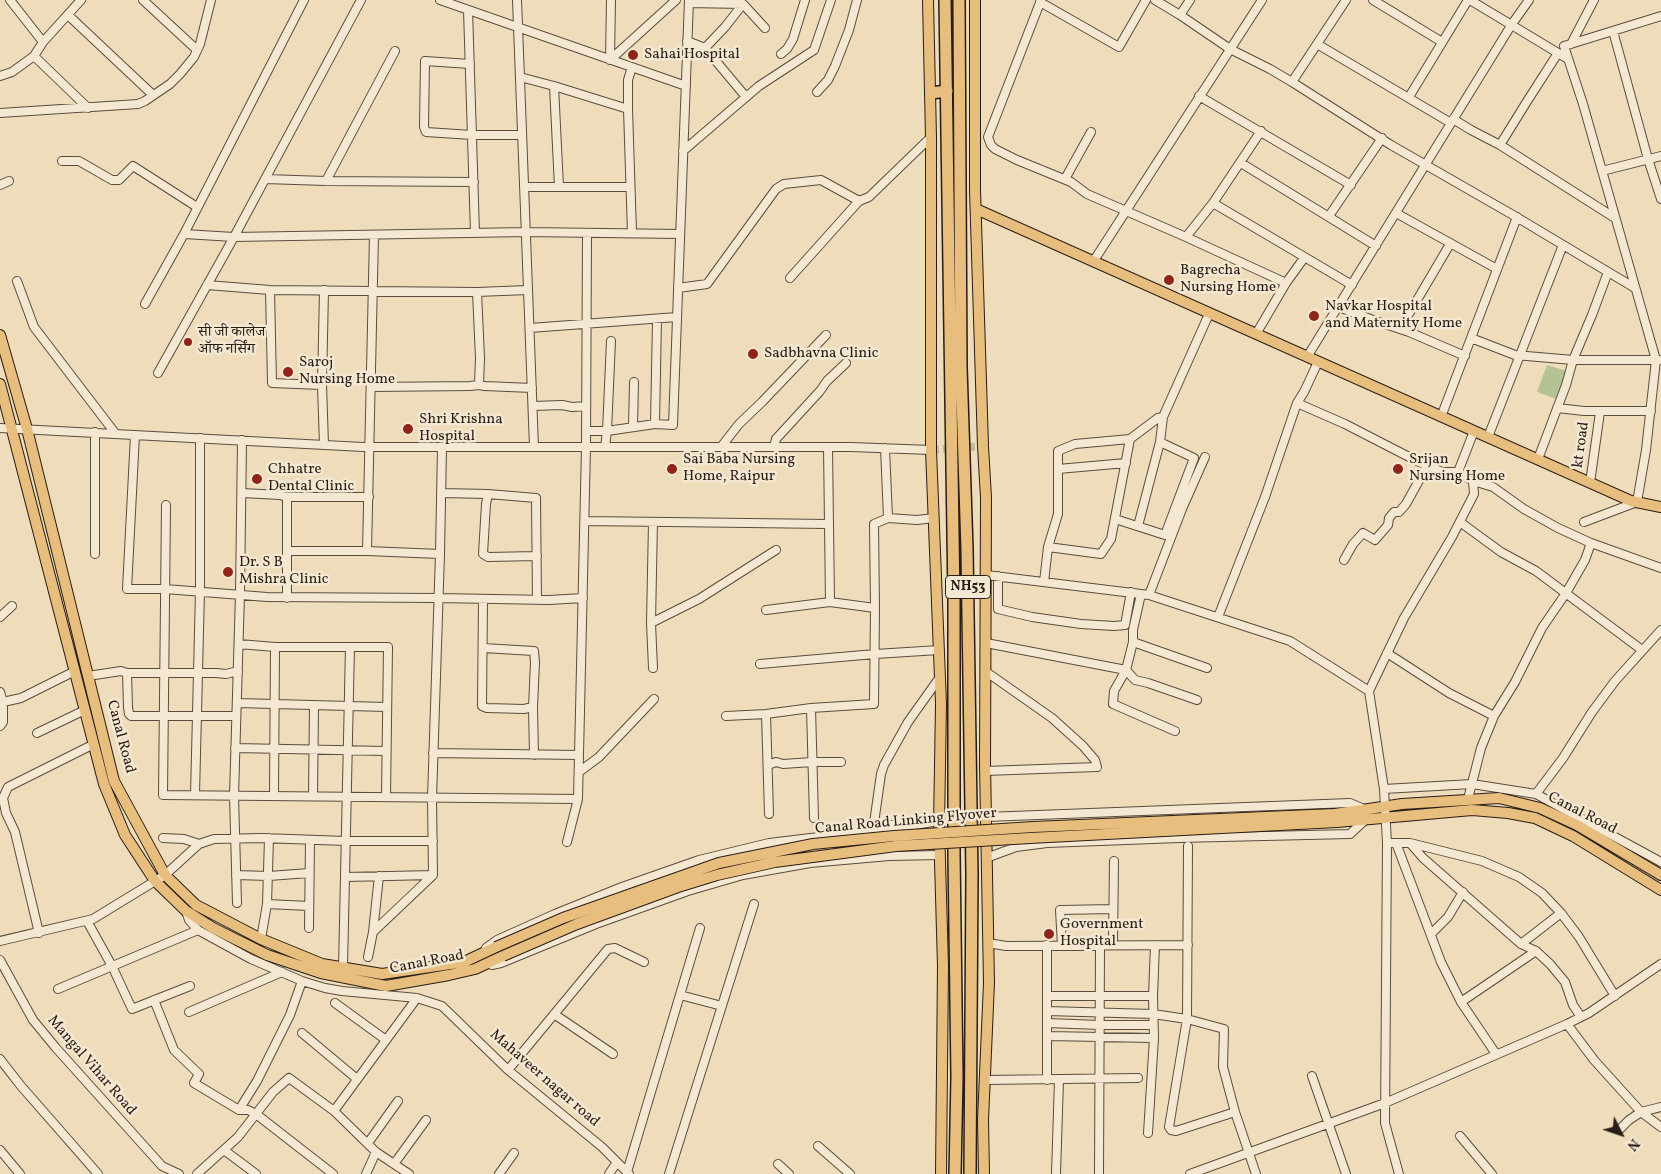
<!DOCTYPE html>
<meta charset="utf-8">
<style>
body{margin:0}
#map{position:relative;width:1661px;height:1174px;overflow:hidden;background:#eedcbb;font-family:Vollkorn,serif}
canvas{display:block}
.north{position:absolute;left:1596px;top:1109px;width:50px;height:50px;-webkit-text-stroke:4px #f4e8d3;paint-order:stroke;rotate:131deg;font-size:14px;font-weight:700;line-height:20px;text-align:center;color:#291d15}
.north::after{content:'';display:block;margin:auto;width:18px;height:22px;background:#291d15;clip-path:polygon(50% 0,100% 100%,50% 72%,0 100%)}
</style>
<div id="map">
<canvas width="1661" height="1174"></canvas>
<div class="north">N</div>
</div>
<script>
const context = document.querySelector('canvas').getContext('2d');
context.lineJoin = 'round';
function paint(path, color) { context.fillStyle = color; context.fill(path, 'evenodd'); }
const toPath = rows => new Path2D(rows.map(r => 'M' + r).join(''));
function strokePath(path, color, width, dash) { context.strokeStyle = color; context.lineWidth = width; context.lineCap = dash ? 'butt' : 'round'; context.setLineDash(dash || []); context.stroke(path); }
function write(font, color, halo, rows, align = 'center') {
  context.font = font + ' Vollkorn,"Noto Serif Devanagari",serif'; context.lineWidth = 5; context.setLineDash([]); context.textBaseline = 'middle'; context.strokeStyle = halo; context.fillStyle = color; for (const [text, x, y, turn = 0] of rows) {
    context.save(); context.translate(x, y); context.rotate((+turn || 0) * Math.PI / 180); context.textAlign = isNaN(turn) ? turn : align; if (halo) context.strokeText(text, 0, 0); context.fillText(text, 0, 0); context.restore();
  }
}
const green = toPath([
 [1547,365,1567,371,1557,399,1537,392]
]);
const minorTunnel = toPath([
 [931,450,983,446]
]);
const minor = toPath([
 [10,0,43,42,81,0],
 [143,0,197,50],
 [440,0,686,86],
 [517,0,534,447],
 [611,0,610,60,676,0],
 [1041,0,988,137,991,145,995,149,1017,160,1071,182,1087,194,1186,237,1286,283],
 [1155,0,1180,15,1230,49,1270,69,1292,82,1391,145,1513,215,1635,288],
 [1373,0,1442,42],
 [1470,0,1568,59],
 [1040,2,1119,47,1146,0],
 [689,3,743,4,725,27,705,48],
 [743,4,765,28],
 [468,10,475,233],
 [68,15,153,95],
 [1180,15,1190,0],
 [1613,31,1648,159,1661,199],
 [687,41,705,48,746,97],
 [43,42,34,56,88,108],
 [1317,44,1451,123],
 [1571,44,1594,0],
 [781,54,787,49,793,39,805,0],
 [470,64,425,61,424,127,426,132,472,135,522,135],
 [0,76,12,72,34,56],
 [520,77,554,86,628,109],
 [1292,82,1346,0],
 [554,86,559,187],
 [817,92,828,80,835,66,849,30,857,0],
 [1199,96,1351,185],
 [1409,97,1468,0],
 [0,113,138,104,145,101,170,84,180,74,194,57,200,44,211,0],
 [1453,119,1471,130,1500,145,1615,218],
 [1500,145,1526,103,1558,53],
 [683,151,759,86,814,50,831,0],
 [62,161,79,161,112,180,119,180,133,166,197,207],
 [1241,163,1376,246],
 [1602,171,1661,156],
 [265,179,326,181,474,182],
 [1065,179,1091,132],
 [326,181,395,51],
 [0,185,9,181],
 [524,187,630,187],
 [1213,203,1352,285],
 [1396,213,1497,269],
 [1329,216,1382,138],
 [632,233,628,109,628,80,632,67],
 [184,234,304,0],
 [1186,237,1213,203,1261,131],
 [1093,262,1262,0],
 [790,278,859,201,869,197,931,137],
 [17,281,34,327,115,433],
 [207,285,270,290,477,292,528,290],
 [678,288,707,284,776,189,784,184,821,180,859,201],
 [270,290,272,383,322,385],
 [477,292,480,358,479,385],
 [145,304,184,234,234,237,526,232,680,234],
 [1339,307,1373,320,1409,332,1465,356],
 [657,319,655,424,673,425,689,0],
 [530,328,677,317],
 [1400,329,1450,244],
 [1256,334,1286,283,1304,258],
 [1471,338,1515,355,1573,360,1659,360],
 [1307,357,1512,24,1529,0],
 [158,373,234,237,361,0],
 [371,387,470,386,479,385,485,386,532,388],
 [1297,403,1345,424,1415,460,1442,472,1458,472],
 [533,406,562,405,572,407,586,406],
 [1557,408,1584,411,1651,411],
 [1441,417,1517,217],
 [633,427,634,382],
 [0,428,363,447,851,447,931,450],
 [587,431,607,431,611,341],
 [135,435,127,589,165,589,267,597,438,598,549,600,583,598],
 [1488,437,1563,245],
 [324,445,322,385,324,290],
 [605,447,607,431,655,424],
 [721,447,739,424,762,402,826,335],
 [774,447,776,439,820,391,827,381,846,363],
 [828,447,829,524],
 [885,448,888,518],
 [1538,459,1566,385,1573,360,1592,315,1608,272],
 [1058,469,1126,463],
 [1473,481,1493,487,1524,509,1558,528,1591,543,1661,568],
 [1590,483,1600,412],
 [242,493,280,495,287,497,369,497],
 [441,493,488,494,536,498,537,600],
 [488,494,486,504,483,554,488,557,537,556],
 [166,505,163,795,578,799,586,447,587,233],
 [1115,519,1165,535,1194,458,1160,442,1163,417],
 [585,521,829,524,830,602,766,610],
 [653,522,651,623,653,668],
 [1460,522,1501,552,1536,571,1642,650],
 [1584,522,1637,502,1646,450,1656,360,1583,104,1564,46,1661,16],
 [1138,526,1160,442],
 [1048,547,1101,554,1111,539,1130,439],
 [287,551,367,551,440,554],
 [367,551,374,235],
 [95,554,95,432],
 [1344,560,1353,544,1363,533,1375,540,1388,525,1389,518,1394,512,1399,512,1406,504,1427,466],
 [986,575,1149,595,1290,641,1369,691],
 [998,576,998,609,1032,617,1081,624,1114,626,1125,625,1131,592],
 [1044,582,1048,547,1058,514,1058,451,1075,444,1130,439,1158,418,1163,417,1209,314],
 [1141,594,1133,630,1133,642,1126,670,1114,691,1113,704,1175,731],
 [1149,595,1182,509,1205,457],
 [287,598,287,497],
 [483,599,482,706,487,708,524,709,533,707],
 [875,608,874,524,888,518,917,520,934,518],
 [0,617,12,606],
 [1218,617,1265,497,1297,403,1304,392,1318,362],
 [651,623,699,599,776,550],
 [1133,642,1207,668],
 [986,643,1126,670,1135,680,1148,683,1197,700],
 [239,644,275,647,388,647,386,797],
 [483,648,534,651,535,662,533,707,534,755],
 [1387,653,1449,693,1494,716],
 [760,664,875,654,939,650],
 [127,673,128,707,129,714,131,716,236,716],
 [88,676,121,671,127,673,216,673,226,674,238,671],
 [0,692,3,702,3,722,0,726],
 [3,702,21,698,75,671],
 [237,703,387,707],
 [766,714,769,814],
 [726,716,766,714,811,708],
 [37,733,85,710],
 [235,748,386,751],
 [433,753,579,755],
 [768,765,776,762,783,764,812,762,841,762],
 [985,771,1097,767,1095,760,1083,746,1052,718,985,671],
 [579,772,599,757,654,699],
 [1384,789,1472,784,1536,794,1661,862],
 [1536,794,1563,758,1592,712,1615,681,1661,630],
 [195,795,200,591,200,438],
 [274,796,275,647],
 [313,796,314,706],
 [1468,799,1481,748,1494,716,1515,682,1542,628,1566,593,1585,560,1591,543],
 [986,817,1350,803,1364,809],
 [814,818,811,708,874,704,875,608,830,602],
 [894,825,877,825,874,823,881,774,884,765,908,722,940,677],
 [163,838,184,839,199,844],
 [567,842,578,799],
 [1387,843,1410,843,1482,861,1519,877,1542,893,1561,913,1579,937,1615,996],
 [1396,843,1441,962,1461,1002,1496,1054],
 [1410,843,1423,858,1521,944,1536,951,1550,964,1565,982,1573,1005,1581,1017],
 [1188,846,1187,1019,1169,1127,1171,1130,1176,1131,1235,1112],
 [986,858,1016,847,1047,843,1179,838,1350,834,1365,820],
 [236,875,269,876,309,873],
 [345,877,433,875],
 [237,903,234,796,240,594,242,440],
 [267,904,309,906],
 [186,911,189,920,198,930,251,959,302,981,325,988,342,991,417,998,442,1006,508,1070,602,1147,629,1174],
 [87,921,112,966,132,1009,190,986],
 [309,928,310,840],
 [373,932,379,876],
 [39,933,15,832,6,813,3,798,8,787,94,744],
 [1431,934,1448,917,1463,892],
 [261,939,267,904,269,838],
 [0,941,93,919,165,875,199,844,214,839,262,838,346,841,433,841],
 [988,943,1006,946,1188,945],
 [1521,944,1561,913],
 [1062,945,1060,910,1113,909],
 [1113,945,1114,861],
 [486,948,497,940,555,914,622,887,699,860,769,843,902,827,939,821],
 [368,957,373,932,433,875,432,798,440,554,442,447],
 [0,960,33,1020,56,1048,162,1166,179,1174],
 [492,965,501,963,596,924,688,891,743,875,810,863,889,856,940,855],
 [343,968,350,647],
 [302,981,290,1015,257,1081,239,1110,248,1110,256,1114,333,1174],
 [58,989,198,930],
 [680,995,722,1006],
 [1047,996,1153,996],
 [154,1000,174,1050,199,1074,194,1083,239,1110],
 [1461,1002,1536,951],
 [335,1003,386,1040],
 [1047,1011,1153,1014,1187,1019,1224,1029,1223,1067,1235,1112,1256,1174],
 [189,1012,282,972],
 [554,1014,613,1054],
 [1047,1023,1100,1025,1153,1025],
 [1567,1024,1594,1060,1641,1112,1661,1127],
 [302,1033,357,1079],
 [1048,1036,1154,1038],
 [0,1059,21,1086,98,1174],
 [508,1070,608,949,615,948,644,962],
 [1312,1076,1346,1174],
 [985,1080,1138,1078],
 [1047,1080,1047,945],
 [1620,1129,1629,1120,1641,1112,1661,1107],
 [1148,1133,1154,1038,1153,996,1155,945],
 [1460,1136,1492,1174],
 [368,1143,398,1101],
 [818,1146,850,1174],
 [0,1150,20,1174],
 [224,1150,256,1174],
 [394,1164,426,1120],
 [778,1164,789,1174],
 [627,1172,700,928],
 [197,1174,238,1137,273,1092,289,1078,334,1111],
 [366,1174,376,1152],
 [409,1174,376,1152,334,1111,417,998],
 [499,1174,514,1153],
 [609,1174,617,1162],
 [669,1174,754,904],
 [1056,1174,1059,1080],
 [1099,1174,1100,945],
 [1190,1174,1385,1103,1567,1024,1589,1013,1661,964],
 [1399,1174,1385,1123,1387,843,1384,789,1369,691,1404,618,1452,537,1474,494,1473,481,1458,472,1474,431]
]);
const major = toPath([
 [928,0,931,137,931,450,941,704,939,826,943,966,941,1174],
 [975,0,975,190,983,446,986,498,985,764,989,983,983,1120,984,1174],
 [976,209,1631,501,1661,507],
 [0,335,27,429,114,781,165,875,196,905,261,939,322,964,382,974,464,962,496,947],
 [0,384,104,784,125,835,155,881,186,911,213,928,267,955,321,973,386,986,449,975,475,969,503,956],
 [1335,814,1402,804,1499,798,1540,808,1577,825,1661,875],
 [1337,822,1472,810,1508,813,1535,818,1573,836,1661,890]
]);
const highway = toPath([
 [945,0,954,599,954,855,957,1077,955,1174],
 [959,0,961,367,967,549,972,874,970,1174],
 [931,93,947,91]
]);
const majorBridge = toPath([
 [496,947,563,918,719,863,813,844,894,836,1033,827,1335,814],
 [503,956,577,924,678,887,717,875,775,862,896,846,1030,838,1337,822]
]);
const markers = [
 [633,55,6,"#8f2418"],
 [1169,280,6,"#8f2418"],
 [1314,316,6,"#8f2418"],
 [188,342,5,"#8f2418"],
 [753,354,6,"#8f2418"],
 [288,372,6,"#8f2418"],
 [408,429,6,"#8f2418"],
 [672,469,6,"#8f2418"],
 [1398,469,6,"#8f2418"],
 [257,479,6,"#8f2418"],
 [228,572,6,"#8f2418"],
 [1049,934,6,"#8f2418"]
];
const shields = [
 [968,587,45]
];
const shieldNames = [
 ["NH53",968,587]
];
const poiNames = [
 ["Sahai Hospital",644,55],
 ["Bagrecha",1180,271],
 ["Nursing Home",1180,288],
 ["Navkar Hospital",1325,307],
 ["and Maternity Home",1325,324],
 ["सी जी कालेज",198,333],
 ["ऑफ नर्सिंग",198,350],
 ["Sadbhavna Clinic",764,354],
 ["Saroj",299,363],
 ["Nursing Home",299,380],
 ["Shri Krishna",419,420],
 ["Hospital",419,437],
 ["Sai Baba Nursing",683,460],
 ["Home, Raipur",683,477],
 ["Srijan",1409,460],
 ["Nursing Home",1409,477],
 ["Chhatre",268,470],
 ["Dental Clinic",268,487],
 ["Dr. S B",239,563],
 ["Mishra Clinic",239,580],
 ["Government",1060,925],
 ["Hospital",1060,942]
];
const streetNames = [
 ["kt road",1582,445,-82],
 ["Canal Road",120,737,75],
 ["Canal Road",1582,814,27],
 ["Canal Road Linking Flyover",906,822,-5],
 ["Canal Road",427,963,-11],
 ["Mangal Vihar Road",91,1066,49],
 ["Mahaveer nagar road",544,1079,41]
];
paint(green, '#b4c294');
strokePath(minorTunnel, '#c7b69a', 8, [8, 4]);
strokePath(minor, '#5a4d3e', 10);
strokePath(major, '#291d15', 12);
strokePath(highway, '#291d15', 14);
strokePath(minor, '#f4e8d3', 8);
strokePath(major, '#e7be7e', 10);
strokePath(highway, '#e7be7e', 11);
strokePath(majorBridge, '#291d15', 12, []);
strokePath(majorBridge, '#e7be7e', 10);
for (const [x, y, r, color] of markers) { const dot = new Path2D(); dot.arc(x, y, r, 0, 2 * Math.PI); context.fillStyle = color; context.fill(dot); strokePath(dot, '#f4e8d3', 2); }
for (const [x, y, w] of shields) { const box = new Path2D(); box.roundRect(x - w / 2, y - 11.5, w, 23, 4); context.fillStyle = '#f4e8d3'; context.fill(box); strokePath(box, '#291d15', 1); }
write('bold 14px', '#291d15', null, shieldNames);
write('15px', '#291d15', '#f4e8d3', poiNames, 'left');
write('15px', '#291d15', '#f4e8d3', streetNames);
</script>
